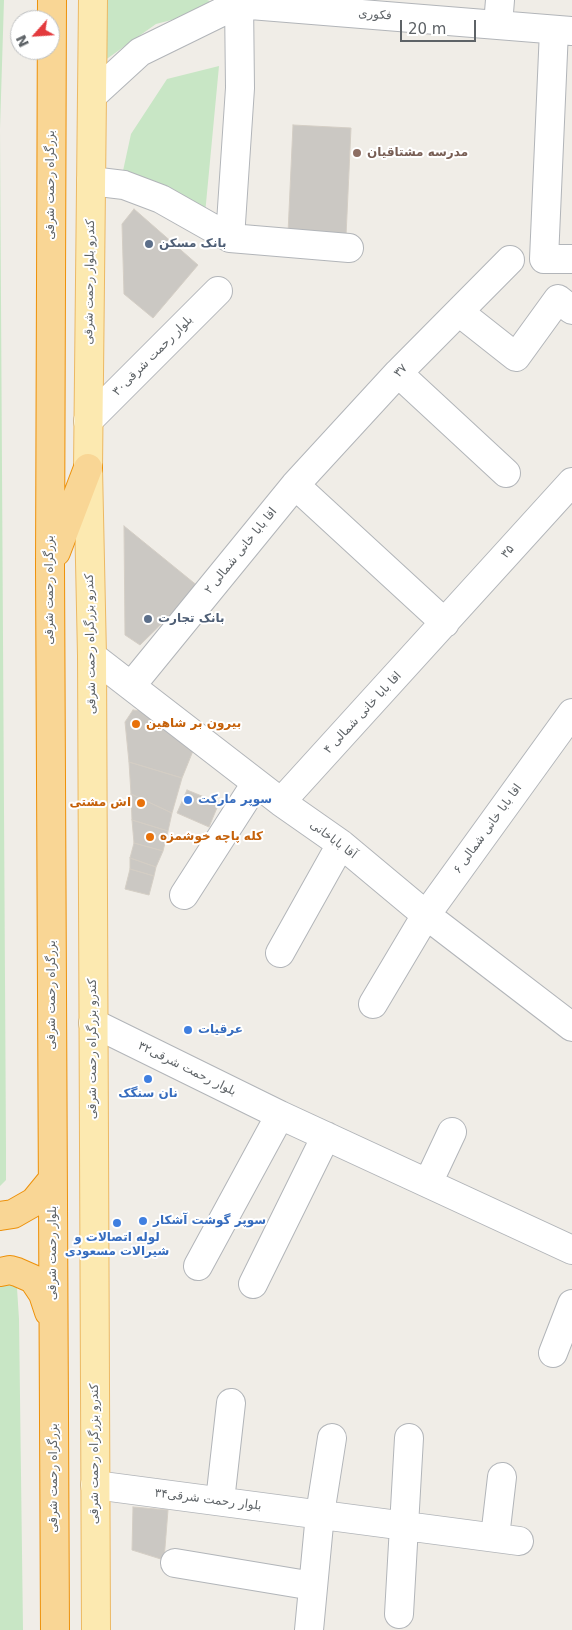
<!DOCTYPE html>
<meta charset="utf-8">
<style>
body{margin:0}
#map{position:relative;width:572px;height:1630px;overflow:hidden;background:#f0ede7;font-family:"DejaVu Sans",sans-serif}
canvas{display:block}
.north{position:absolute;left:10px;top:10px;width:50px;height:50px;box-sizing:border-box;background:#fff;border:1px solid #bfc1c2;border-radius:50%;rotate:244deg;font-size:14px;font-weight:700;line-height:20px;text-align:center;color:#5e6367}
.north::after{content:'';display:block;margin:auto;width:18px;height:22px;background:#e33a3d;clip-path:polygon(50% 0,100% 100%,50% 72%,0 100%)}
.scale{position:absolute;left:400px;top:20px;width:76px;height:22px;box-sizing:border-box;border:2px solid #5e6367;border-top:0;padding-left:6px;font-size:15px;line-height:18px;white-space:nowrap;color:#5e6367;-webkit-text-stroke:4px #fff;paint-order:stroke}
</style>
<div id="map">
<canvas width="572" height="1630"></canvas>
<div class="north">N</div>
<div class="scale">20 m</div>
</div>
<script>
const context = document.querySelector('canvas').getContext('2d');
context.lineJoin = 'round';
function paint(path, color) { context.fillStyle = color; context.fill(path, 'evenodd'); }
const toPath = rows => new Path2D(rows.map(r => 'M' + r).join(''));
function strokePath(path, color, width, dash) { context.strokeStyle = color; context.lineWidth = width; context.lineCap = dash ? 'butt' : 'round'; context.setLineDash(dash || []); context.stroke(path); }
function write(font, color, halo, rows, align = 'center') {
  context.font = font + ' "DejaVu Sans","Noto Sans Arabic",sans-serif'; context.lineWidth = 4; context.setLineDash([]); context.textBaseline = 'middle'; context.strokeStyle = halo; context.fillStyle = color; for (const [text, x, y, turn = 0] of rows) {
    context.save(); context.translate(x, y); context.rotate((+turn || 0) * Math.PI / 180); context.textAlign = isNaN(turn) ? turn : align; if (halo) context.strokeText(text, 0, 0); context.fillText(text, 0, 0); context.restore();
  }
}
const green = toPath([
 [0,0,4,0,0,129,6,1149,6,1180,0,1186],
 [105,0,207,0,225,6,156,24,101,63],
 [219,66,205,214,121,180,131,134,167,79],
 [5,1279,17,1288,19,1319,23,1630,0,1630,0,1282]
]);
const building = toPath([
 [293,125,351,128,346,236,288,233,293,125],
 [134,209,198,265,153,318,124,294,122,224,134,209],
 [124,526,199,587,140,645,125,635,124,526],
 [133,710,150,712,195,746,182,778,129,762,125,722,133,710],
 [129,762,182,778,172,813,131,794,129,762],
 [187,790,219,803,209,827,177,813,187,790],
 [131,794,172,813,168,831,132,820,131,794],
 [132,820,168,831,163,851,134,843,132,820],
 [134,843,163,851,156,867,130,858,134,843],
 [130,858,156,867,154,876,130,869,130,858],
 [130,869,154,876,149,895,125,889,130,869],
 [133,1507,168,1510,164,1560,132,1550,133,1507]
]);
const minor = toPath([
 [232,0,238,4,572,31],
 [498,25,500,0],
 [554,30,544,259,572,259],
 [92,96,140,52,238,4],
 [91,181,124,185,161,199,230,238,349,248],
 [230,238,240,88,239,0],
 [459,312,516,357,558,299,572,310],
 [398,373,506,473],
 [88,421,218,291],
 [295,485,445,623],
 [92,656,281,802,341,844,426,915,572,1027],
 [131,686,295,485,398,373,510,260],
 [281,802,572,482],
 [184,895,256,783],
 [280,953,341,844],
 [373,1004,426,915,572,713],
 [93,1023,280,1115,572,1250],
 [428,1183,452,1132],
 [198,1266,280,1115],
 [253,1284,326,1136],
 [553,1353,572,1304],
 [95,1485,519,1541],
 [220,1501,231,1403],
 [495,1537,502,1477],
 [175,1563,313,1586],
 [399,1614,409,1438],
 [309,1630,320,1514,332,1438]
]);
const major = toPath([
 [93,0,88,468,92,656,96,1630]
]);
const highway = toPath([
 [52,0,50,567,55,1630],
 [56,552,88,468],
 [0,1216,13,1214,34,1202,52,1180],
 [0,1272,10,1270,17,1272,33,1279,43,1294,49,1312]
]);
const markers = [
 [357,153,5,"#8d6e63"],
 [149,244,5,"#5c6f8a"],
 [148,619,5,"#5c6f8a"],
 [136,724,5,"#e8710a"],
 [188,800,5,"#3f7fe0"],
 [141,803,5,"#e8710a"],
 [150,837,5,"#e8710a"],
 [188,1030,5,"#3f7fe0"],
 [148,1079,5,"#3f7fe0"],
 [143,1221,5,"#3f7fe0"],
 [117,1223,5,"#3f7fe0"]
];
const streetNames = [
 ["فکوری",375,15,5],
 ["بزرگراه رحمت شرقی",51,185,-90],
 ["کندرو بلوار رحمت شرقی",90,282,-89],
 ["بلوار رحمت شرقی۳۰",153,356,-45],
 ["۳۷",401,371,-46],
 ["۲ اقا بابا خانی شمالی",241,551,-51],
 ["۳۵",508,552,-48],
 ["بزرگراه رحمت شرقی",50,590,-90],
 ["کندرو بزرگراه رحمت شرقی",91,644,-91],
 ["۴ اقا بابا خانی شمالی",363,713,-47],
 ["۶ اقا بابا خانی شمالی",488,829,-54],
 ["آقا باباخانی",333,840,37],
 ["بزرگراه رحمت شرقی",52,995,-90],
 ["کندرو بزرگراه رحمت شرقی",93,1049,-90],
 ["بلوار رحمت شرقی۳۲",187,1069,26],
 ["بلوار رحمت شرقی",53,1253,-90],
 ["کندرو بزرگراه رحمت شرقی",95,1454,-90],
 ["بزرگراه رحمت شرقی",54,1478,-90],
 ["بلوار رحمت شرقی۳۴",208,1500,7]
];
const educationNames = [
 ["مدرسه مشتاقیان",367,153]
];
const serviceNames = [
 ["بانک مسکن",159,244],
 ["بانک تجارت",158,619]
];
const foodNames = [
 ["بیرون بر شاهین",146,724],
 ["اش مشتی",131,803,"right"],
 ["کله پاچه خوشمزه",160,837]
];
const shopNames = [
 ["سوپر مارکت",198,800],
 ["عرقیات",198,1030],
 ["نان سنگک",148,1094,"center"],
 ["سوپر گوشت آشکار",153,1221],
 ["لوله اتصالات و",117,1238,"center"],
 ["شیرالات مسعودی",117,1252,"center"]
];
paint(green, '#c8e6c5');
paint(building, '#cbc8c3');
strokePath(building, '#d4cec5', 1);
strokePath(minor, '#b2b5b9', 30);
strokePath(major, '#ecb964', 30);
strokePath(highway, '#ed910a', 30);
strokePath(minor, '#fff', 28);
strokePath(major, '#fce9b0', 28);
strokePath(highway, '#f9d695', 28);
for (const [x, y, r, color] of markers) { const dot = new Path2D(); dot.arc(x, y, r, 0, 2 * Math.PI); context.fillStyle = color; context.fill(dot); strokePath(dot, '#fff', 2); }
write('12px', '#5e6367', '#fff', streetNames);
write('bold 12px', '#785e54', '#fff', educationNames, 'left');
write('bold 12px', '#4e5e75', '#fff', serviceNames, 'left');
write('bold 12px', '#c56008', '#fff', foodNames, 'left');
write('bold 12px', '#366cbe', '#fff', shopNames, 'left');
</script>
